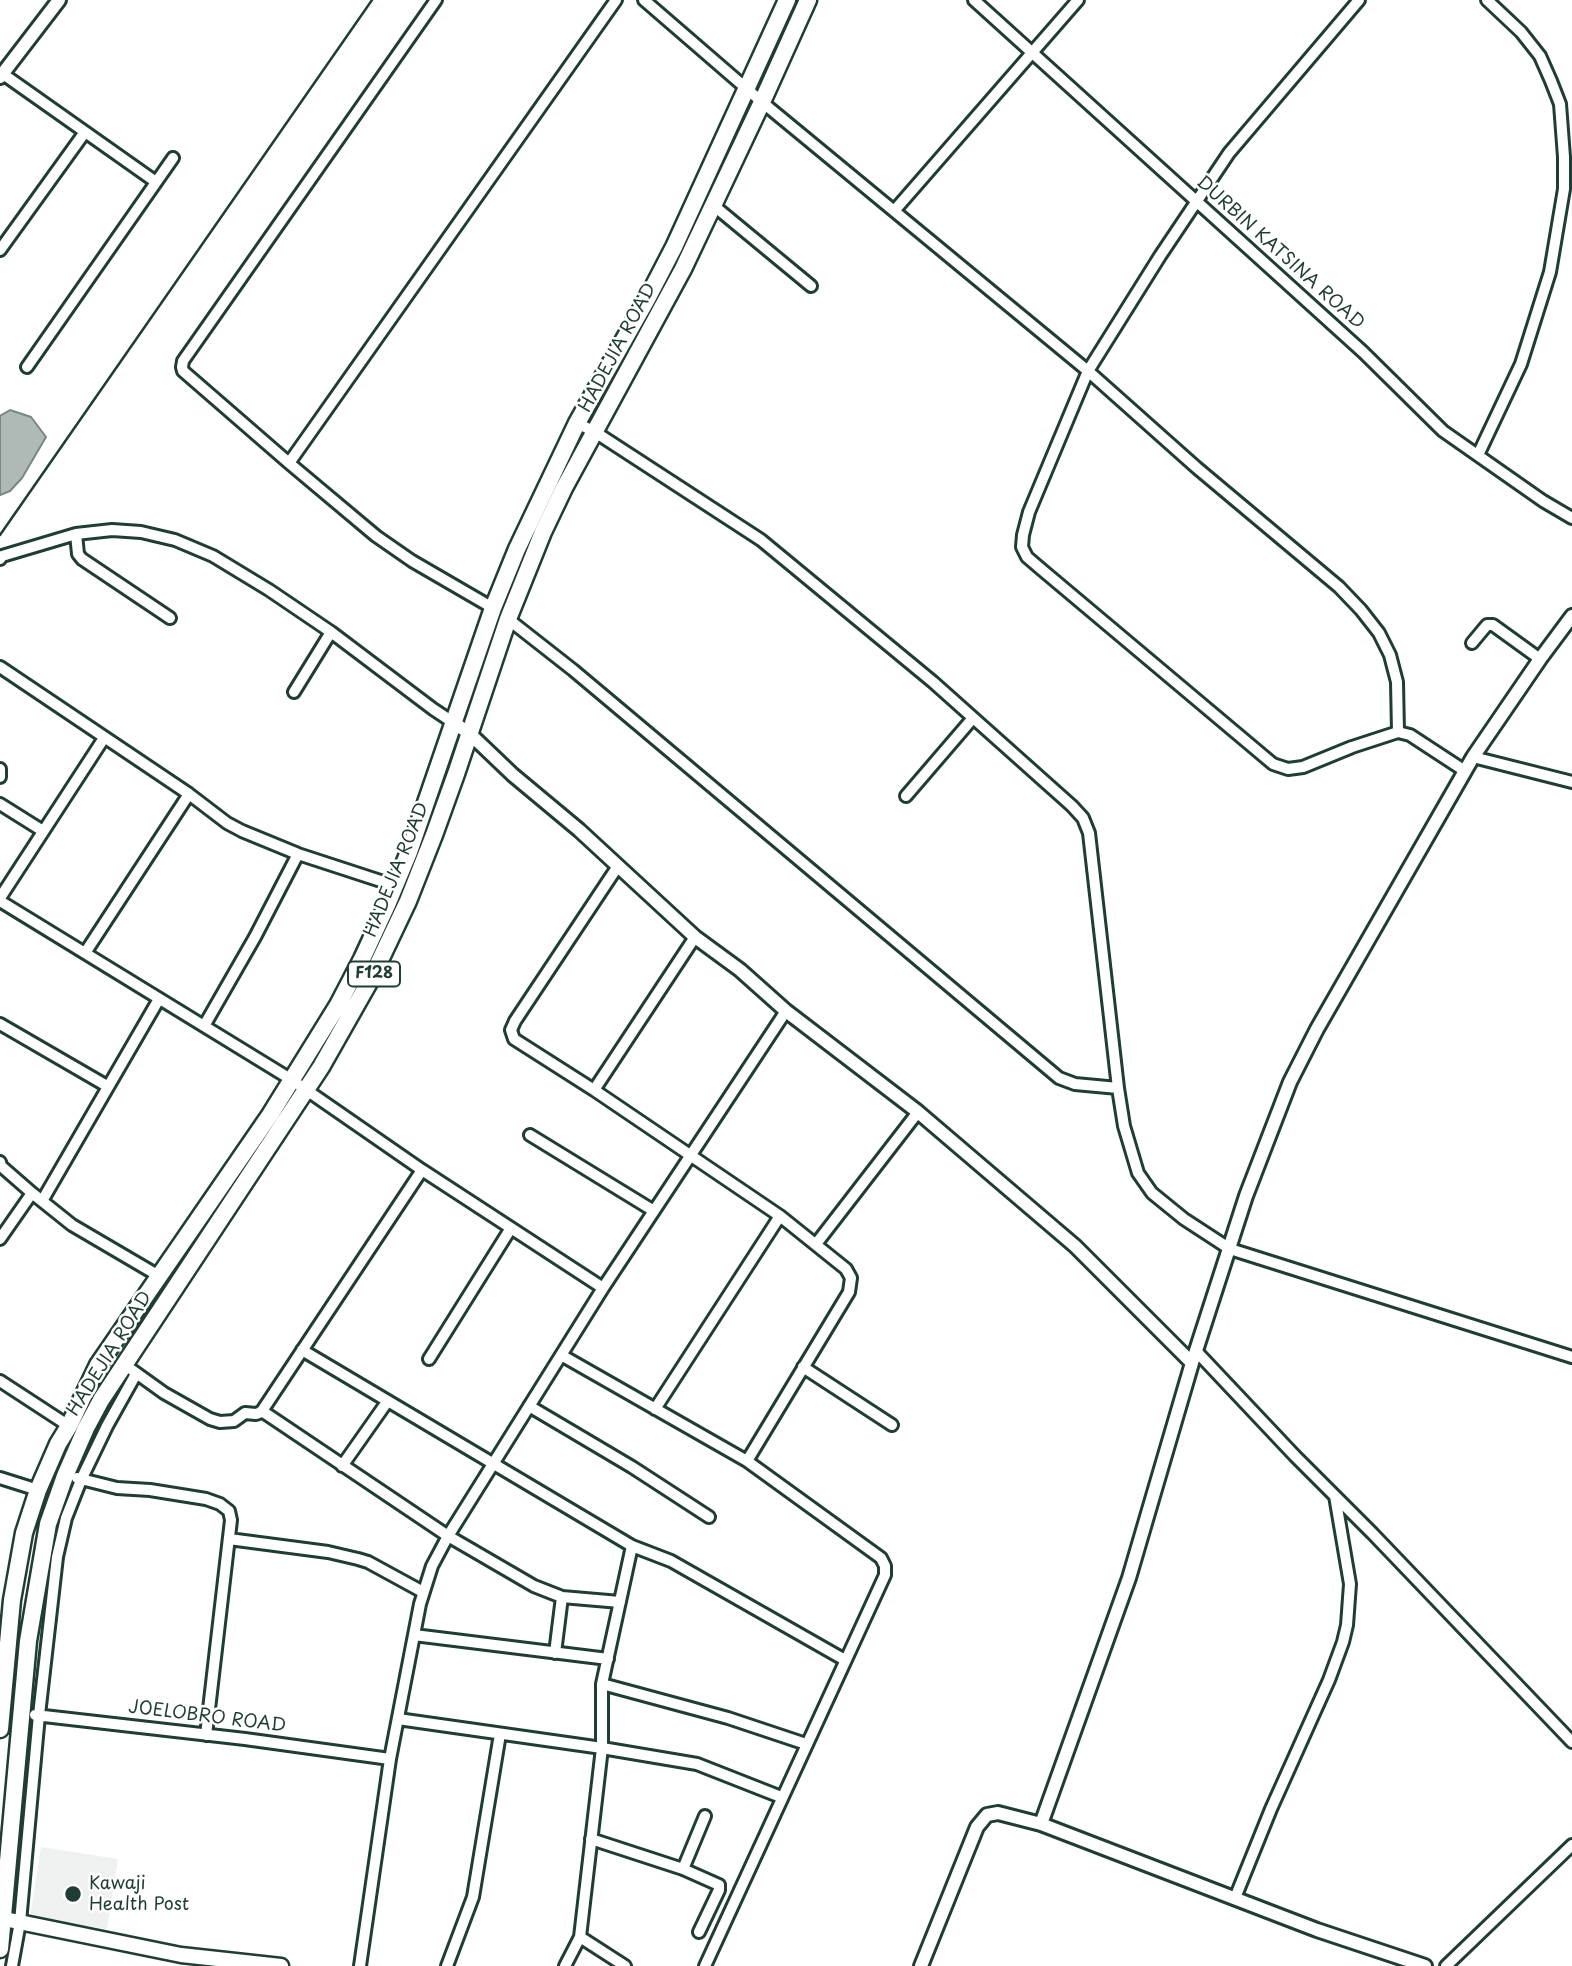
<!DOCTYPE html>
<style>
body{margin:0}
canvas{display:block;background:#fff}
</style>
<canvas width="1572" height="1966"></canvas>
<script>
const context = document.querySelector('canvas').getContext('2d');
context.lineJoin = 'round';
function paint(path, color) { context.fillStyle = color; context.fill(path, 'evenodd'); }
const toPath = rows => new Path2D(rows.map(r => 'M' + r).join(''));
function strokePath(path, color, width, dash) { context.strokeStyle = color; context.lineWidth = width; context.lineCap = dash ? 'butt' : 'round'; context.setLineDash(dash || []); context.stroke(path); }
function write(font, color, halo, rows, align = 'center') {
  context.font = font + ' "Playpen Sans",sans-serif'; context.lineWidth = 5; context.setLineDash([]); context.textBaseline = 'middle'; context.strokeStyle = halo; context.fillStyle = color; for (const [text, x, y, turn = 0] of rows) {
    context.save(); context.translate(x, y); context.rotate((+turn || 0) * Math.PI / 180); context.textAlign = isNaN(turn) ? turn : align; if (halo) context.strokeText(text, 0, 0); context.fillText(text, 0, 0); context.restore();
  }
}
const built = toPath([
 [41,1847,118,1859,107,1929,30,1917]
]);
const water = toPath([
 [10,410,31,417,46,437,22,478,10,491,0,495,0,416,10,410]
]);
const minor = toPath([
 [436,0,183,361,182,367,183,371,289,463,376,536,412,561,493,608],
 [644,0,762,102,1088,371,1197,468,1339,587,1361,610,1379,633,1390,655,1397,682,1398,732],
 [974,0,1363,352,1443,431,1543,501,1572,518],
 [1359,0,1229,153,1160,256,1088,371,1029,512,1023,535,1022,547,1027,557,1041,569,1273,764,1288,769,1303,767,1352,747,1398,732,1410,735,1465,771],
 [3,74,156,182],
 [713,205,811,286],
 [894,211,1078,0],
 [0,250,85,132],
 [27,367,173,158],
 [577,423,595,432,761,540,933,682,1072,806,1083,818,1089,833,1118,1088],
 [1478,455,1521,364,1550,272,1564,189,1564,157,1560,104,1551,81,1540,56,1521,32,1487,0],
 [289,463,616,0],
 [76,534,78,554,82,559,170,618],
 [0,559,2,556,76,534,112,530,141,532,175,540,213,556,269,590,331,632,433,709,454,723],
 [508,619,573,670,1059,1078,1075,1084,1118,1088,1124,1126,1138,1173,1152,1193,1184,1219,1230,1249,1572,1357],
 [1472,643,1487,625,1493,625,1540,659],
 [0,667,189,794,227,823,242,831,298,854,396,886],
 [294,692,331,632],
 [1473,757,1572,782],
 [0,769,0,777],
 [906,796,973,718],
 [0,804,43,831],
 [618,866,515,1021,511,1030,514,1039,594,1090,780,1216,846,1269,851,1278,849,1292,747,1461],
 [0,898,104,738],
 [0,901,292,1080,422,1170,603,1288],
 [85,953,189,794],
 [0,1024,107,1086],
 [204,1026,255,937,298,854],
 [594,1090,695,937],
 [530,1135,654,1211],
 [0,1162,1,1166,32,1193,72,1225,159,1276],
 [42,1201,159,999],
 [0,1239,32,1193],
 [816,1244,918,1112],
 [302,1350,632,1546,671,1561,845,1660],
 [1196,1351,1295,1456,1373,1534,1572,1742],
 [561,1355,747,1461,881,1558,885,1566,885,1575,705,1966],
 [429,1359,511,1228],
 [803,1367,892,1425],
 [132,1370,164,1393,210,1419,220,1422,234,1421,245,1413,256,1414,259,1413,262,1411,422,1170],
 [0,1381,69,1426],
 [529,1406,632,1467,709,1517],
 [655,1409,780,1216],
 [262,1411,448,1536,534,1586,562,1597,620,1602],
 [342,1466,387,1402],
 [0,1478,38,1490],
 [77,1478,117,1488,150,1490,206,1499,220,1504,229,1511,231,1520,206,1735],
 [229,1539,328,1552,358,1559,368,1562,423,1592],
 [414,1635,608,1659],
 [555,1653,562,1597],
 [602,1684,728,1718,806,1744],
 [35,1715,245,1739,390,1759],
 [398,1719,602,1748,697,1764,781,1797],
 [591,1839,683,1869,719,1885,719,1890,699,1932],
 [683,1869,705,1816],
 [1235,1898,1271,1809,1329,1680,1343,1642,1347,1625,1350,1584,1335,1496],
 [580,1937,625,1966],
 [12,1966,20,1922,39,1715,57,1557,66,1518,81,1480,107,1426,136,1374],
 [360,1966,390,1759,420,1604,432,1566,448,1536,603,1288,786,1011],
 [447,1966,473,1897,500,1734],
 [565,1966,580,1937,602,1748,602,1684,632,1546],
 [1446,1966,1572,1845]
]);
const tertiary = toPath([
 [0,77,59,0],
 [454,723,469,733,513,775,579,830,695,937,740,970,786,1011,918,1112,1075,1246,1192,1363],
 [1041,1824,1129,1578,1192,1363,1246,1196,1290,1082,1317,1029,1473,757,1540,659,1572,616],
 [921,1966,977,1827,987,1815,998,1813,1041,1824,1317,1930,1425,1966]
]);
const secondary = toPath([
 [0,1918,181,1955,281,1966]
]);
const primary = toPath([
 [0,1729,12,1600,24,1533,38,1490,58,1444,69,1426,98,1365,270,1115,338,1005,362,959,387,905,409,852,493,608,517,549,577,423,647,299,674,247,787,0],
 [0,1949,28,1641,48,1524,65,1476,86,1428,101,1400,321,1067,372,977,408,901,434,835,456,774,508,619,543,532,564,488,683,269,762,102,808,0]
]);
const rail = toPath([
 [0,535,372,0]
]);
const markers = [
 [73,1894,9,"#1f3d34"]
];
const shields = [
 [374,974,52]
];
const shieldNames = [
 ["F128",374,974]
];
const streetNames = [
 ["DURBIN KATSINA ROAD",1280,253,42],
 ["HADEJIA ROAD",618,348,-62],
 ["HADEJIA ROAD",397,870,-68],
 ["HADEJIA ROAD",110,1354,-58],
 ["JOELOBRO ROAD",207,1717,7]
];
const poiNames = [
 ["Kawaji",89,1884],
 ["Health Post",89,1905]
];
paint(built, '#eef1f0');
paint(water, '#afbab7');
strokePath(water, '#758883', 2);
strokePath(minor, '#1f3d34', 16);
strokePath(tertiary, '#1f3d34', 18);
strokePath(secondary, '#1f3d34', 19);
strokePath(primary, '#1f3d34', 21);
strokePath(minor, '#fff', 10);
strokePath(tertiary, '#fff', 12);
strokePath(secondary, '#fff', 14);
strokePath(primary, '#fff', 16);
strokePath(rail, '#1f3d34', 2.5);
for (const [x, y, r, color] of markers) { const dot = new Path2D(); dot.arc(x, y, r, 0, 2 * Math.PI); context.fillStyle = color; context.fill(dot); strokePath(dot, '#fff', 2.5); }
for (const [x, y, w] of shields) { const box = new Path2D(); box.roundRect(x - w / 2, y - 12.5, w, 25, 5); context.fillStyle = '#fff'; context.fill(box); strokePath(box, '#1f3d34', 2); }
write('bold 16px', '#1f3d34', null, shieldNames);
write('18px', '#1f3d34', '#fff', streetNames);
write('18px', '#1f3d34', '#fff', poiNames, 'left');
</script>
